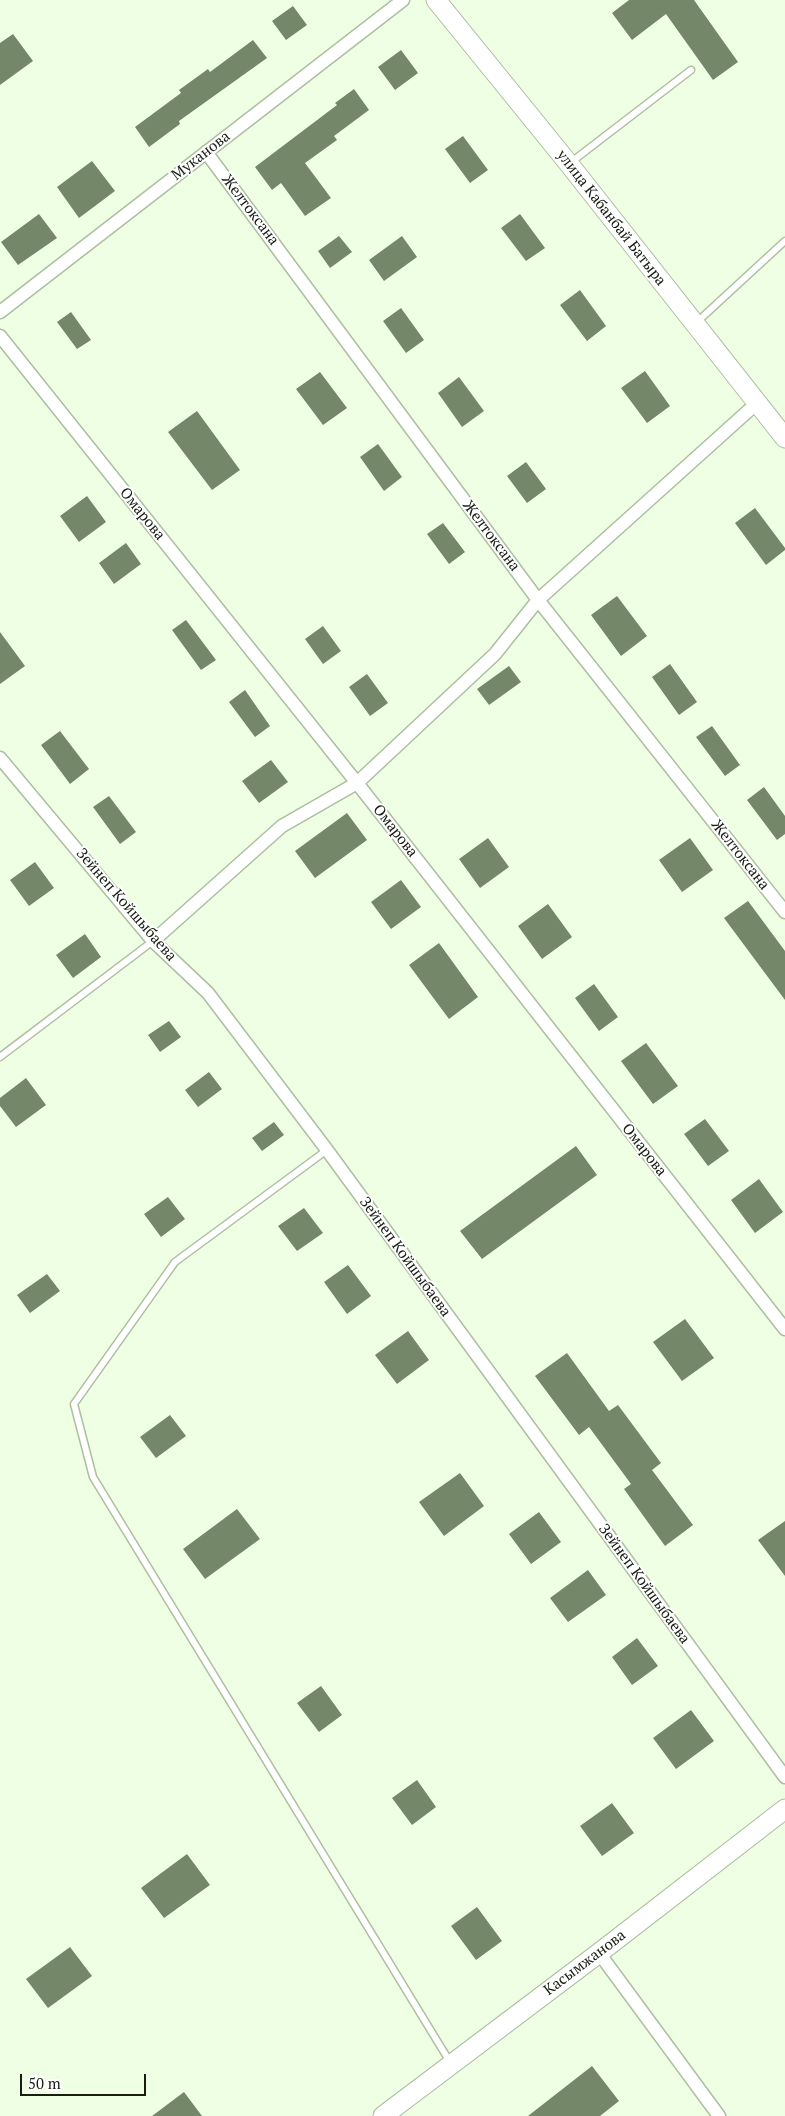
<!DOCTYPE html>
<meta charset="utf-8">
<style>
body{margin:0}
#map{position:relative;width:785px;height:2116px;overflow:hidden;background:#eeffe4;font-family:"PT Serif",serif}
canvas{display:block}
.scale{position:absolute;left:20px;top:2074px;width:126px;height:22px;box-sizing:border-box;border:2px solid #171d12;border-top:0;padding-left:6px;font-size:15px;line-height:18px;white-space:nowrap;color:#171d12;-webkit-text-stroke:4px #fff;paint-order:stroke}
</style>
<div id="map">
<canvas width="785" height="2116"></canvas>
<div class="scale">50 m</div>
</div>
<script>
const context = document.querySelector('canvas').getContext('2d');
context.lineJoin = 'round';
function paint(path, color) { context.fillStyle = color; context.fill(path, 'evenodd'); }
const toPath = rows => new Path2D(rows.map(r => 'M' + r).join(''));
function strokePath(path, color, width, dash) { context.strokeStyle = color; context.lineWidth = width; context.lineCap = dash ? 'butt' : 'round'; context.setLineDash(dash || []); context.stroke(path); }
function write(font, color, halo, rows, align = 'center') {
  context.font = font + ' "PT Serif",serif'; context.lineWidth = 4; context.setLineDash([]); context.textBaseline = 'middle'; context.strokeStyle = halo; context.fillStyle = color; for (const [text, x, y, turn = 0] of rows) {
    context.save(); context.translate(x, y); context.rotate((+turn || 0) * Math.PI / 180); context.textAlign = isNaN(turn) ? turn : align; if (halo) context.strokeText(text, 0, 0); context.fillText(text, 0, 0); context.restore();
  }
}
const building = toPath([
 [629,0,694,0,738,62,713,80,666,14,632,40,612,13],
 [293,6,307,25,286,40,272,21],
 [13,34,33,61,0,85,0,43],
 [253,40,267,58,179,121,180,124,149,147,135,127,181,93,179,90,208,69,210,72],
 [401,50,418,73,395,90,378,67],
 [354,89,369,110,334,136,337,140,305,163,331,198,305,216,281,183,272,190,255,167,337,105,335,103],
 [463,136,488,170,470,183,445,149],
 [92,161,115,191,79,218,57,187],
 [39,214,57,238,18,265,1,242],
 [520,214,545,248,526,261,501,228],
 [339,236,352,252,330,268,318,251],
 [402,236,417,257,384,281,369,260],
 [580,290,606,326,587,341,560,305],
 [401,308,424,340,406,353,383,321],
 [71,312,91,340,77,349,57,322],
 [645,371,670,406,647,423,621,388],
 [320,372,347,408,323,425,296,389],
 [459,377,484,411,462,427,438,393],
 [197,411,240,470,212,490,168,432],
 [378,444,402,477,384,491,360,457],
 [526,462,546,489,527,503,507,476],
 [87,496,106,522,79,542,60,516],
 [755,508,785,548,785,550,766,565,735,523],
 [443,523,465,552,449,564,427,534],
 [126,543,141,564,114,584,99,563],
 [617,596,647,636,621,656,591,615],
 [186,620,216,660,201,670,172,630],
 [323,626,341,651,323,664,305,639],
 [0,632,25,666,0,684],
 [670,664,697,702,679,715,652,677],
 [509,666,521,682,489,705,477,689],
 [367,674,388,703,370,716,349,687],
 [245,690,270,726,255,737,229,702],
 [712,726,740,765,725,776,696,737],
 [60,731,89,769,70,784,41,745],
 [271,760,288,782,259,803,242,781],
 [764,787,785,816,785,834,777,840,747,800],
 [109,796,136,832,120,844,93,807],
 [347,813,367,840,315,878,295,851],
 [488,838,509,867,480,888,459,859],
 [690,838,713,870,682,892,659,860],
 [35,862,54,888,29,906,10,880],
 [401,880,421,907,391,929,371,902],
 [748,901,785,951,785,1000,724,918],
 [548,904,572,937,542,959,518,926],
 [85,934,101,957,73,978,56,955],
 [439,943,478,997,449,1019,409,965],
 [594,984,618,1017,599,1031,575,998],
 [169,1021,181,1037,160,1052,148,1035],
 [646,1043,678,1086,653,1104,621,1061],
 [209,1072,222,1089,198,1107,185,1090],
 [26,1078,46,1105,16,1127,0,1106,0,1098],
 [705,1119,729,1151,708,1166,684,1134],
 [274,1122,284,1135,262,1151,252,1138],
 [576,1146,597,1175,482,1259,460,1231],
 [759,1179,783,1212,755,1233,731,1200],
 [168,1197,185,1219,161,1237,144,1214],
 [304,1208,323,1233,297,1251,278,1226],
 [348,1265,371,1296,347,1314,324,1282],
 [47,1274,60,1291,30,1313,17,1295],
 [685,1319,714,1358,682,1381,653,1342],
 [408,1331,429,1360,397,1384,375,1355],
 [567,1353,609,1411,618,1405,661,1463,652,1470,693,1525,665,1546,624,1489,631,1484,589,1427,579,1435,535,1376],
 [170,1415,186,1436,156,1458,140,1437],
 [460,1473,484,1506,444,1536,419,1502],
 [237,1509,260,1539,205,1579,183,1549],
 [539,1512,561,1542,531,1564,509,1534],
 [785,1521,785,1576,758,1540],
 [588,1570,606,1595,568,1622,550,1598],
 [637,1638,658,1666,632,1685,612,1657],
 [321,1686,342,1715,319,1732,297,1703],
 [691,1710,714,1741,676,1769,653,1738],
 [417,1780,436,1807,412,1825,392,1798],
 [612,1803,634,1833,602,1856,580,1826],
 [187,1854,210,1885,164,1918,141,1888],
 [477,1907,502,1941,476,1960,451,1926],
 [70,1947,92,1976,48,2008,26,1979],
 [592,2066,619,2101,600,2116,528,2116],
 [184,2092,202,2116,152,2116]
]);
const lane = toPath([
 [570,163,691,70],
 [697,322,785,241],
 [0,1057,153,941],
 [327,1150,175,1262,74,1404,93,1477,450,2062]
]);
const street = toPath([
 [206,152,538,600,785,912],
 [0,312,403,0],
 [0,336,357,783,785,1329],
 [0,758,153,941,208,993,327,1150,785,1777],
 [153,941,282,826,357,783,495,654,538,600,757,403],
 [599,1953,719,2116]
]);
const secondary = toPath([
 [436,0,569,164,785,438],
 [383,2116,599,1953,785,1809]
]);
const streetNames = [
 ["Муканова",201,156,-38],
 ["Желтоксана",250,210,53],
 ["улица Кабанбай Батыра",611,218,52],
 ["Омарова",142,514,51],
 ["Желтоксана",491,536,53],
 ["Омарова",395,831,52],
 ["Желтоксана",740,855,52],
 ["Зейнеп Койшыбаева",126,905,49],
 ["Омарова",644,1150,52],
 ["Зейнеп Койшыбаева",405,1257,54],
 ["Зейнеп Койшыбаева",644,1584,54],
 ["Касымжанова",585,1963,-37]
];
paint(building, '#758769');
strokePath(lane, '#adbfa0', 9);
strokePath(street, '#adbfa0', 15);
strokePath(secondary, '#adbfa0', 21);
strokePath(lane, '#fff', 6);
strokePath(street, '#fff', 12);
strokePath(secondary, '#fff', 19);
write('15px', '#171d12', '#fff', streetNames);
</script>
